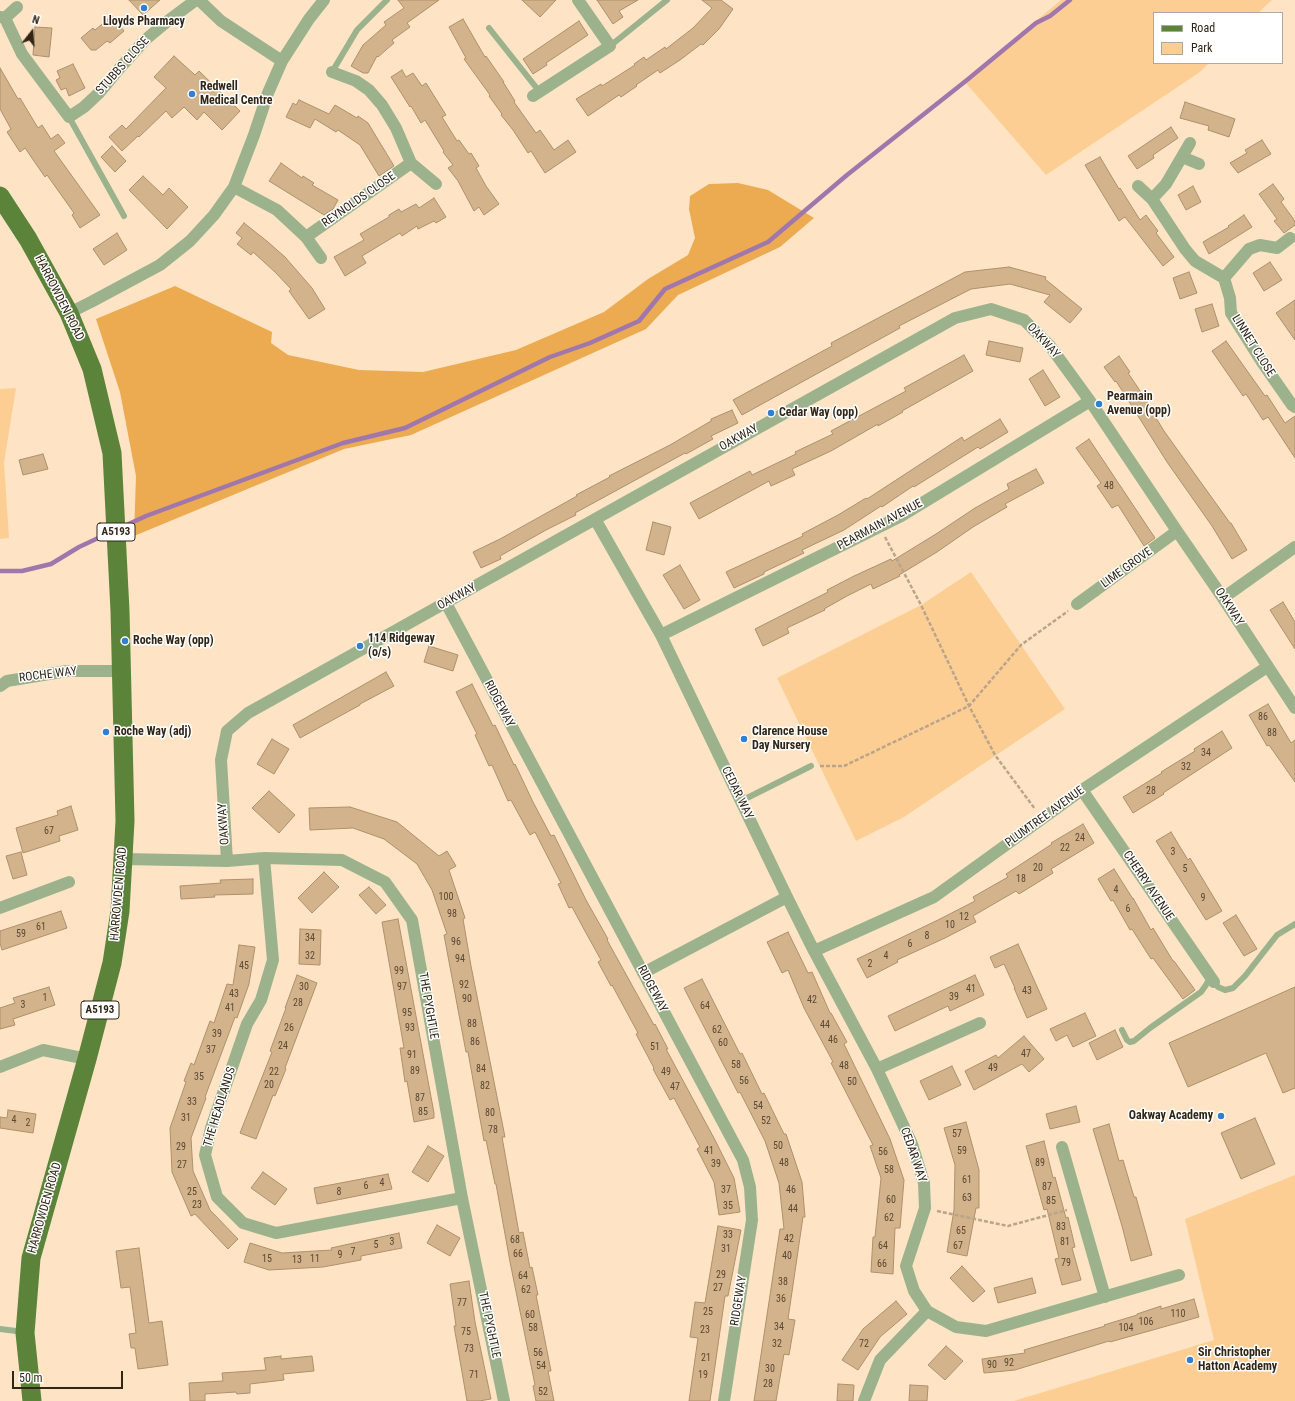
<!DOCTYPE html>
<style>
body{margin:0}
#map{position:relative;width:1295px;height:1401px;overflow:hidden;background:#fee4c4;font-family:"Roboto Condensed",sans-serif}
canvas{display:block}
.legend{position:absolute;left:1153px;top:12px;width:130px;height:52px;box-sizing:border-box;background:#fff;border:1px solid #ada8a1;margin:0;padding:5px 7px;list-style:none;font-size:12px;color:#312515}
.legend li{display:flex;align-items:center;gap:8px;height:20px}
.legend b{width:20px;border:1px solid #ada8a1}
.north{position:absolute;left:12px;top:12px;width:40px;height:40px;-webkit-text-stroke:3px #fff;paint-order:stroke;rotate:17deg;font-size:11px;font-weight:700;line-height:16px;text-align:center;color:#312515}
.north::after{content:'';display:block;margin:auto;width:14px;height:18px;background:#312515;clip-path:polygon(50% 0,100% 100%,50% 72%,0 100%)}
.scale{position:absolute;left:12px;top:1371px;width:111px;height:18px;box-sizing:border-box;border:2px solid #312515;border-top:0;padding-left:5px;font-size:12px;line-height:14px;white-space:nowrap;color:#312515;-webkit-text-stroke:3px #fff;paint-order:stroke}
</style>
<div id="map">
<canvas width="1295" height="1401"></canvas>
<ul class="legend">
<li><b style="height:5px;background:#5c833a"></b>Road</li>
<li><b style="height:11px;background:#fdce94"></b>Park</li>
</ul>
<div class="north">N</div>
<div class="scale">50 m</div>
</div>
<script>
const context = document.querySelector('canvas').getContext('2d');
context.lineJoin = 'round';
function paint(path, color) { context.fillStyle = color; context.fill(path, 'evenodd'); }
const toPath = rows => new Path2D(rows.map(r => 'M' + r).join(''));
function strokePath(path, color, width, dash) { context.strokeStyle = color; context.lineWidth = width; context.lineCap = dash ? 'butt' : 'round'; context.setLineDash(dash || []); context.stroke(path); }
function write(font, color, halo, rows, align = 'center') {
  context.font = font + ' "Roboto Condensed",sans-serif'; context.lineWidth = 3; context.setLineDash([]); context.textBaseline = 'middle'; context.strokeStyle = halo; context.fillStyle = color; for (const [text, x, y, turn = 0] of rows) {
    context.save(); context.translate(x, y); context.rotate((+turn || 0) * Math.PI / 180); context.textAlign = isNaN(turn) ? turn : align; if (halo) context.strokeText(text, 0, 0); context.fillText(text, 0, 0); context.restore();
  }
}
const green = toPath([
 [1061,0,1272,0,1258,13,1154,13,1154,63,1209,63,1200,72,1046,175,964,81],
 [16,388,4,463,9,538,0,539,0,389],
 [971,572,1065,709,904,817,856,841,777,678,921,605],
 [1295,1175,1295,1401,1014,1401,1214,1340,1185,1219]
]);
const forest = toPath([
 [738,183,768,190,814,218,780,247,678,295,646,329,411,435,344,449,134,536,136,476,120,392,96,319,175,286,272,332,271,343,288,355,359,370,423,372,516,350,604,312,648,279,688,255,695,238,689,209,690,196,709,184]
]);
const stream = toPath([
 [120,528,146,516,343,443,405,428,550,357,590,343,639,321,665,289,768,242,847,175,967,80,1036,23,1050,16,1070,0],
 [0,571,22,571,51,564,79,547,111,532]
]);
const building = toPath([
 [129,0,160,0,143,15,129,0],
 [398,0,439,0,407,23,410,27,392,40,394,43,378,57,377,56,368,73,363,73,351,66,363,45,386,25,384,22,404,8,398,0],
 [522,0,556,0,540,17,522,0],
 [597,0,638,0,619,11,623,17,613,24,597,0],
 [702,0,721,0,733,9,719,29,703,45,701,44,680,60,660,73,658,70,636,85,637,86,621,97,619,95,588,116,576,99,601,84,602,86,635,65,634,64,644,57,646,60,665,47,666,49,693,28,712,8,702,0],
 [112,16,124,31,110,43,107,41,96,50,91,50,81,38,93,28,95,30,112,16],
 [463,19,485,57,486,56,504,82,503,82,515,101,514,102,536,133,540,130,554,150,568,140,576,152,545,173,531,151,528,153,513,130,501,115,502,114,489,96,490,95,464,59,466,58,449,27,463,19],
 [579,21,588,35,546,63,547,65,533,74,523,59,579,21],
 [35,27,52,28,49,57,33,55,35,27],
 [174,56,195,75,199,71,240,111,222,130,204,112,197,120,184,107,172,118,166,111,139,137,138,136,122,151,109,137,122,125,126,129,166,88,154,77,174,56],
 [73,64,85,88,69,96,66,88,61,90,56,80,60,78,57,71,73,64],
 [0,68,18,99,20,98,38,128,42,125,51,139,58,134,65,143,54,151,100,215,80,228,72,215,74,213,47,175,45,177,25,148,20,152,7,132,11,129,0,109,0,68],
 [402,70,406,77,413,73,422,86,426,83,446,115,442,117,457,141,459,140,469,154,471,153,479,166,476,168,486,186,499,204,484,215,479,207,474,211,458,181,448,168,453,165,443,152,444,151,425,120,421,123,411,106,410,107,391,77,402,70],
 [299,100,329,114,335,105,357,118,358,116,368,123,394,166,379,176,360,145,338,130,336,132,315,119,310,128,286,117,293,103,296,105,299,100],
 [1185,102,1235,119,1229,137,1208,130,1209,126,1180,118,1185,102],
 [1171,127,1178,138,1153,155,1154,158,1137,169,1128,156,1171,127],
 [1262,140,1271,154,1238,173,1230,163,1247,153,1245,150,1262,140],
 [112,146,126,161,115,172,101,157,112,146],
 [1100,157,1119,189,1120,188,1140,220,1146,215,1158,231,1156,233,1174,257,1163,266,1125,217,1119,221,1085,165,1100,157],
 [281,163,302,178,303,176,314,183,312,185,338,200,333,209,324,215,269,181,281,163],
 [143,176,163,195,169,188,188,207,167,229,129,190,143,176],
 [1273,184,1284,199,1281,202,1295,221,1295,225,1284,233,1274,221,1277,219,1259,194,1273,184],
 [1193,186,1201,202,1186,210,1178,195,1193,186],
 [434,198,446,217,436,223,434,221,418,229,417,226,402,236,400,233,362,256,366,263,345,276,334,257,364,240,360,234,389,217,389,215,399,209,401,212,416,204,419,208,434,198],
 [1244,215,1252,227,1209,254,1203,242,1229,227,1228,226,1244,215],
 [244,223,268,242,285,257,312,288,325,309,309,319,289,291,291,289,275,272,253,252,251,255,237,244,242,238,236,233,244,223],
 [117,233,127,250,104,265,93,249,117,233],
 [1270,262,1282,280,1264,291,1253,273,1270,262],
 [1009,267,1046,277,1045,279,1082,309,1070,323,1044,302,1050,295,1010,284,971,289,899,326,900,328,742,415,733,400,832,346,831,343,965,272,1009,267],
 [1189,272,1197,293,1180,299,1173,278,1189,272],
 [1295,300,1295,340,1276,313,1295,300],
 [1212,304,1219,326,1202,332,1195,309,1212,304],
 [989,341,1023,348,1020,362,986,355,989,341],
 [1226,341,1265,396,1267,395,1285,423,1295,416,1295,458,1268,417,1263,420,1246,394,1243,396,1212,351,1226,341],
 [964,355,973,371,902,411,903,412,878,426,878,424,831,451,792,469,795,475,771,486,769,481,699,519,690,503,750,471,752,475,796,454,795,452,833,434,831,431,906,391,904,388,964,355],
 [1119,356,1130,372,1128,373,1151,407,1150,408,1164,431,1230,523,1231,523,1247,550,1232,559,1212,526,1167,462,1116,381,1115,382,1104,367,1119,356],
 [1043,370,1060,397,1045,406,1029,379,1043,370],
 [732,410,738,423,711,436,713,439,686,454,685,453,575,513,576,515,546,530,500,556,501,559,481,568,473,552,500,539,577,496,576,495,610,477,609,476,670,445,711,421,711,419,732,410],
 [1000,419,1008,432,980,449,978,447,914,487,913,486,882,507,881,506,844,530,802,550,804,553,764,572,764,574,734,588,726,572,803,536,802,534,838,515,866,498,867,499,962,437,964,441,1000,419],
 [1089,439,1155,538,1144,546,1118,505,1112,508,1097,486,1101,483,1076,448,1089,439],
 [43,454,48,469,23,475,19,460,43,454],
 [1036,469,1044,483,1005,504,1007,507,973,527,937,552,899,575,900,576,873,589,871,584,847,596,824,609,825,610,787,628,789,633,763,646,755,629,828,592,827,590,854,576,891,559,892,561,936,534,975,508,1009,489,1007,484,1036,469],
 [653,522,671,527,664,555,646,550,653,522],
 [680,565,700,600,684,609,663,575,680,565],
 [1283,602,1295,622,1295,649,1270,610,1283,602],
 [429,646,458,655,453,671,424,662,429,646],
 [386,672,394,686,360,704,360,705,300,738,293,725,386,672],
 [472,684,493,726,495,725,514,765,515,764,533,802,551,836,554,835,586,900,608,939,607,940,654,1025,655,1024,668,1049,666,1049,715,1140,734,1178,740,1212,719,1215,714,1182,697,1149,700,1147,674,1098,670,1100,653,1069,654,1068,636,1034,638,1033,612,985,611,986,598,962,601,960,586,933,572,907,569,908,558,884,561,883,535,832,530,835,511,800,508,801,492,765,489,766,475,735,477,734,456,692,472,684],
 [1268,704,1291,743,1295,740,1295,782,1269,745,1267,746,1249,715,1268,704],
 [1222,731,1232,748,1163,793,1164,794,1133,813,1123,797,1162,773,1161,772,1195,751,1194,749,1222,731],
 [272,739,289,749,274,774,257,764,272,739],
 [269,791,295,815,279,833,252,808,269,791],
 [71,806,78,830,59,836,60,841,23,853,16,828,58,815,57,811,71,806],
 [350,807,397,822,439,856,447,851,456,866,449,870,465,918,463,919,471,966,505,1137,502,1137,519,1233,523,1232,530,1268,532,1267,538,1295,536,1295,551,1371,548,1371,554,1401,536,1401,533,1386,535,1385,510,1262,496,1184,495,1184,486,1140,484,1141,468,1052,466,1052,444,935,447,934,432,890,417,864,384,839,353,828,310,830,309,808,350,807],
 [1083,824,1094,843,1051,869,1053,873,1019,894,1016,891,973,916,976,922,945,938,897,960,898,962,867,978,857,959,940,919,975,901,973,897,1008,877,1006,874,1052,844,1051,843,1083,824],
 [1171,832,1188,860,1190,858,1222,911,1206,920,1156,841,1171,832],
 [21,852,27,875,13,879,6,856,21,852],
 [1114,869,1133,899,1133,898,1151,930,1153,928,1173,961,1174,961,1195,990,1183,999,1153,958,1151,959,1132,929,1130,930,1113,900,1111,901,1098,879,1114,869],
 [324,872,339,887,312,913,298,898,324,872],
 [253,879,253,894,214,895,215,897,181,899,180,886,221,883,220,880,253,879],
 [369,887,386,905,376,914,359,895,369,887],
 [61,911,67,928,2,950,0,943,0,931,61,911],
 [1236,915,1257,949,1244,956,1223,923,1236,915],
 [398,919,434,1113,434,1118,414,1122,407,1081,405,1082,400,1048,404,1048,382,922,398,919],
 [300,929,321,930,320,965,299,964,300,929],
 [788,932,808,973,812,972,830,1013,831,1013,847,1042,844,1044,890,1139,904,1180,900,1228,895,1228,893,1274,871,1272,873,1237,875,1237,881,1178,870,1146,873,1145,831,1063,833,1062,804,1008,788,970,782,973,767,942,788,932],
 [1018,944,1047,1009,1027,1018,1014,988,1015,988,1004,964,995,968,990,957,1018,944],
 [239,945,255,947,249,984,237,1018,235,1017,205,1097,206,1098,191,1138,193,1171,210,1210,238,1239,228,1249,195,1214,191,1216,172,1172,170,1128,186,1082,184,1081,191,1063,194,1065,210,1021,214,1023,227,984,233,985,239,945],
 [297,975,317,983,285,1068,286,1069,275,1096,273,1095,256,1139,240,1133,272,1052,270,1051,286,1008,285,1008,297,975],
 [975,975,984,995,950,1011,948,1006,895,1031,888,1016,975,975],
 [702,979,740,1054,742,1053,762,1094,764,1093,784,1134,786,1134,802,1182,805,1217,803,1217,788,1319,795,1320,789,1355,784,1354,776,1401,754,1401,780,1229,784,1229,779,1183,765,1141,740,1092,738,1093,684,988,702,979],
 [49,987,55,1005,13,1019,15,1025,0,1029,0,1008,15,1003,13,998,49,987],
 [1295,987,1295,1088,1283,1093,1266,1053,1188,1087,1169,1043,1295,987],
 [1085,1013,1096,1036,1073,1047,1067,1035,1056,1041,1050,1029,1085,1013],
 [1115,1030,1123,1047,1097,1060,1089,1043,1115,1030],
 [1024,1036,1044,1059,1029,1072,1022,1064,974,1090,965,1071,996,1055,998,1058,1024,1036],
 [952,1066,961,1085,929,1100,920,1081,952,1066],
 [1076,1106,1080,1122,1050,1129,1046,1114,1076,1106],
 [8,1110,36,1114,33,1133,0,1128,0,1117,7,1118,8,1110],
 [1255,1118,1275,1164,1241,1179,1221,1133,1255,1118],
 [966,1122,979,1170,979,1208,976,1208,967,1256,947,1252,954,1210,955,1165,944,1128,966,1122],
 [1109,1124,1119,1161,1123,1160,1134,1197,1136,1197,1152,1255,1131,1261,1122,1226,1093,1129,1109,1124],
 [1044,1141,1053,1178,1055,1177,1066,1218,1068,1217,1075,1247,1072,1248,1081,1280,1062,1285,1055,1259,1059,1258,1047,1209,1044,1210,1026,1146,1044,1141],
 [428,1146,444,1156,428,1182,412,1172,428,1146],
 [263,1172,287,1189,275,1205,251,1188,263,1172],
 [388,1174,392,1189,317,1204,314,1188,388,1174],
 [437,1225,460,1238,450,1256,427,1243,437,1225],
 [718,1226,741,1230,728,1296,725,1296,710,1401,689,1401,698,1338,690,1337,695,1302,705,1303,718,1226],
 [399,1233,402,1248,361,1256,361,1260,323,1267,269,1270,244,1262,250,1243,282,1253,332,1250,331,1248,399,1233],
 [139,1248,149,1323,162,1321,168,1365,138,1369,135,1348,131,1348,129,1334,136,1333,130,1287,121,1288,116,1251,139,1248],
 [962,1266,985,1291,973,1302,950,1278,962,1266],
 [1032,1278,1036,1293,998,1303,994,1288,1032,1278],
 [469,1281,475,1322,491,1399,479,1401,467,1401,454,1326,456,1326,450,1284,469,1281],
 [1194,1299,1199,1317,1110,1342,1109,1341,1015,1370,984,1373,982,1359,1025,1353,1024,1350,1105,1326,1104,1325,1137,1315,1137,1314,1161,1306,1161,1309,1194,1299],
 [896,1301,907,1314,880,1337,858,1370,842,1360,863,1329,896,1301],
 [946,1346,963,1361,945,1380,928,1365,946,1346],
 [281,1356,281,1359,312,1356,314,1371,283,1374,284,1380,250,1384,250,1393,237,1394,236,1392,205,1394,205,1401,190,1401,189,1383,223,1381,222,1373,266,1370,264,1358,281,1356],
 [838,1384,854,1385,853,1401,837,1401,838,1384],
 [910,1385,928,1386,927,1401,909,1401,910,1385]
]);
const path = toPath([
 [885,537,921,605,969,706,995,755,1035,809],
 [820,766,844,766,969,706,1021,645,1068,611],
 [937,1211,1008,1226,1067,1210]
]);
const service = toPath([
 [489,28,539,91],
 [610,46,667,0],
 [332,72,357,30,387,0],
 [69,117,124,216],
 [741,801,811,766],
 [1214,982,1218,987,1225,990,1233,988,1245,976,1277,935,1295,924],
 [1122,1030,1127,1040,1130,1042,1134,1041,1150,1028,1201,992,1206,985,1210,977],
 [0,1329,24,1332]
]);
const minor = toPath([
 [199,0,221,21,282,61],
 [0,17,5,18,17,7],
 [5,18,22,54,69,117,84,107,100,92,119,69,145,40,169,20,196,0],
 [332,72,356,81,369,90,382,105,396,128,411,163,436,184],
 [533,96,610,46,578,0],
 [1182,157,1199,164],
 [1138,186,1152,199,1185,249,1195,261,1224,278,1230,298,1231,313,1262,362,1292,405,1295,407],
 [234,187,277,210,306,237,321,258],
 [1152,199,1166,184,1190,143],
 [306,237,411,163],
 [1224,278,1249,249,1260,245,1277,248,1290,238],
 [69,313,91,302,160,265,190,241,214,215,234,187,254,135,268,93,282,61,309,19,324,0],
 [595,519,661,635,787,897,814,951,877,1069,912,1144,924,1183,925,1208,906,1266,914,1291,927,1311,956,1327,986,1331,1179,1275],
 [1223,598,1295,547],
 [446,603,743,1160,750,1187,752,1220,724,1401],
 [1077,604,1177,531],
 [661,635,901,516,1090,401],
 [0,686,7,681,67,671,122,671],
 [1082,790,1214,982],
 [264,858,273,960,261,1000,247,1024,211,1128,205,1155,217,1197,243,1223,276,1233,462,1198],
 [123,859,227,861,264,858,342,860,385,882,412,920,462,1198,504,1401],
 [227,861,221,760,227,731,248,713,955,318,991,309,1024,320,1050,346,1090,401,1177,531,1223,598,1295,708],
 [0,908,69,882],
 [814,951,934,897,1082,790,1267,667],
 [643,973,787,897],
 [0,1067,43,1050,87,1059],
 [877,1069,980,1023],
 [1062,1147,1105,1297],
 [864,1401,880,1360,927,1311]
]);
const primary = toPath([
 [0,196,28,239,69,313,92,369,112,453,120,611,125,821,120,911,112,963,87,1059,31,1258,25,1333,32,1401]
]);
const markers = [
 [144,8,4,"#327fcf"],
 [192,94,4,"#327fcf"],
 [1099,404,4,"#327fcf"],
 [771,413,4,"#327fcf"],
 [125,641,4,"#327fcf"],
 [360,646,4,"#327fcf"],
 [106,732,4,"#327fcf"],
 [744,739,4,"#327fcf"],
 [1221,1116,4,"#327fcf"],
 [1190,1360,4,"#327fcf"]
];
const numberNames = [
 ["48",1109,486],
 ["86",1263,717],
 ["88",1272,733],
 ["34",1206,753],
 ["32",1186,767],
 ["28",1151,791],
 ["67",49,831],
 ["24",1080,838],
 ["22",1065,848],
 ["3",1173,852],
 ["20",1038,868],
 ["5",1185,869],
 ["18",1021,879],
 ["4",1116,890],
 ["100",446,897],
 ["9",1203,898],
 ["6",1128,909],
 ["98",452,914],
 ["12",964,917],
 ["10",950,925],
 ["61",41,927],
 ["59",21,934],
 ["8",927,936],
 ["34",310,938],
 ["96",456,942],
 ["6",910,944],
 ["32",310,956],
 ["4",886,956],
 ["94",460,959],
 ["2",870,964],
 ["45",244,966],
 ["99",399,971],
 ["92",464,985],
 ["30",304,987],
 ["97",402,987],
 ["41",971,989],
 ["43",1027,991],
 ["43",234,994],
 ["39",954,997],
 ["1",45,998],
 ["90",467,999],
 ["42",812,1000],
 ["28",298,1003],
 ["3",23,1005],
 ["64",705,1006],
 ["41",230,1008],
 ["95",407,1013],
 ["88",472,1024],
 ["44",825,1025],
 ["26",289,1028],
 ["93",410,1028],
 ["62",717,1030],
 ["39",217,1034],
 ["46",833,1040],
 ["86",475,1042],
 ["60",723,1043],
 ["24",283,1046],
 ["51",655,1047],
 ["37",211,1050],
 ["47",1026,1054],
 ["91",412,1055],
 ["58",736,1065],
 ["48",844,1066],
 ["49",993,1068],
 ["84",481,1069],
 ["89",415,1071],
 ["22",274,1072],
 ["49",666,1072],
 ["35",199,1077],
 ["56",744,1081],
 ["50",852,1082],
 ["20",269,1085],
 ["82",485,1086],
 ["47",675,1087],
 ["87",420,1098],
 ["33",192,1102],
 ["54",758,1106],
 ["85",423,1112],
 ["80",490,1113],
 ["31",186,1118],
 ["4",14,1120],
 ["52",766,1121],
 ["2",28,1123],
 ["78",493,1130],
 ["57",957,1134],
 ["50",778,1146],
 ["29",181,1147],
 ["41",709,1151],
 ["59",962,1151],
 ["56",883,1152],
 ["48",784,1163],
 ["89",1040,1163],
 ["39",716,1164],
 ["27",182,1165],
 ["58",889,1170],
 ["61",967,1180],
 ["4",382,1183],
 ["6",366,1186],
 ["87",1047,1187],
 ["37",726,1190],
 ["46",791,1190],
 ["25",192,1192],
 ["8",339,1192],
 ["63",967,1198],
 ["60",891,1200],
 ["85",1051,1201],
 ["23",197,1205],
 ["35",728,1206],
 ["44",793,1209],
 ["62",889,1218],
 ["83",1061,1227],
 ["65",961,1231],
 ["33",728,1235],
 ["42",789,1239],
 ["68",515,1240],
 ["3",392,1242],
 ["81",1065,1242],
 ["5",376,1245],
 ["64",883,1246],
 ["67",958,1246],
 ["31",726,1249],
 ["7",353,1252],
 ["66",518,1254],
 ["9",340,1255],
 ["40",787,1256],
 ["15",267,1259],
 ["11",315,1259],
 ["13",297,1260],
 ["79",1066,1263],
 ["66",882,1264],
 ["29",721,1275],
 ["64",523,1276],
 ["38",783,1282],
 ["27",718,1288],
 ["62",526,1290],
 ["36",781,1299],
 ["77",462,1303],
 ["25",708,1312],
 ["110",1178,1314],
 ["60",530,1315],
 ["106",1146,1322],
 ["34",779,1327],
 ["58",533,1328],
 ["104",1126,1328],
 ["23",705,1330],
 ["75",466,1332],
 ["32",777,1344],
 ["72",864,1344],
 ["73",469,1349],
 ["56",538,1353],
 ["21",706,1358],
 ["92",1009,1363],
 ["90",992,1365],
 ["54",541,1366],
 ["30",770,1369],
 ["71",474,1375],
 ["19",703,1375],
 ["28",768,1384],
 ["52",543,1392]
];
const shields = [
 [116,532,38],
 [100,1010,38]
];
const shieldNames = [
 ["A5193",116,532],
 ["A5193",100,1010]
];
const poiNames = [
 ["Lloyds Pharmacy",144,22,"center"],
 ["Redwell",200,87],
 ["Medical Centre",200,101],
 ["Pearmain",1107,397],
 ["Avenue (opp)",1107,411],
 ["Cedar Way (opp)",779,413],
 ["114 Ridgeway",368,639],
 ["(o/s)",368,653],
 ["Roche Way (opp)",133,641],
 ["Roche Way (adj)",114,732],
 ["Clarence House",752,732],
 ["Day Nursery",752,746],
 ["Oakway Academy",1213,1116,"right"],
 ["Sir Christopher",1198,1353],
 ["Hatton Academy",1198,1367]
];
const streetNames = [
 ["STUBBS CLOSE",123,66,-48],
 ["REYNOLDS CLOSE",359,200,-35],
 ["HARROWDEN ROAD",59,298,63],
 ["OAKWAY",1043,341,48],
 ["LINNET CLOSE",1253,346,58],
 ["OAKWAY",739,438,-29],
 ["PEARMAIN AVENUE",880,525,-28],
 ["LIME GROVE",1127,568,-36],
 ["OAKWAY",457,597,-29],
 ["OAKWAY",1229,607,57],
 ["ROCHE WAY",48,675,-7],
 ["RIDGEWAY",499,704,62],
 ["CEDAR WAY",737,793,64],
 ["PLUMTREE AVENUE",1045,817,-36],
 ["OAKWAY",224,824,-94],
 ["CHERRY AVENUE",1148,886,56],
 ["HARROWDEN ROAD",119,894,-85],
 ["RIDGEWAY",652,989,62],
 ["THE PYGHTLE",428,1006,80],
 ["THE HEADLANDS",220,1107,-73],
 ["CEDAR WAY",913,1155,71],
 ["HARROWDEN ROAD",45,1208,-74],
 ["RIDGEWAY",739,1301,-81],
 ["THE PYGHTLE",489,1325,78]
];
paint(green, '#fdce94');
paint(forest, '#ecaa51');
strokePath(stream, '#a077ad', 4.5);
paint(building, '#d3b38c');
strokePath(building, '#ae906a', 1);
strokePath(path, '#baa48a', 2.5, [4, 2]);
strokePath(service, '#9cb28c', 6);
strokePath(minor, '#9cb28c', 12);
strokePath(primary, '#5c833a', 19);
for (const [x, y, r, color] of markers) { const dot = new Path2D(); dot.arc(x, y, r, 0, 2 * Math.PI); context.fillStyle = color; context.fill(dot); strokePath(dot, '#fff', 1.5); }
write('10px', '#5a4833', null, numberNames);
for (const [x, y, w] of shields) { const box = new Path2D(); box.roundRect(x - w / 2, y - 9, w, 18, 3); context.fillStyle = '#fff'; context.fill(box); strokePath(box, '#312515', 1); }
write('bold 11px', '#312515', null, shieldNames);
write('bold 12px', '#312515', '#fff', poiNames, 'left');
write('12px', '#312515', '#fff', streetNames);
</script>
